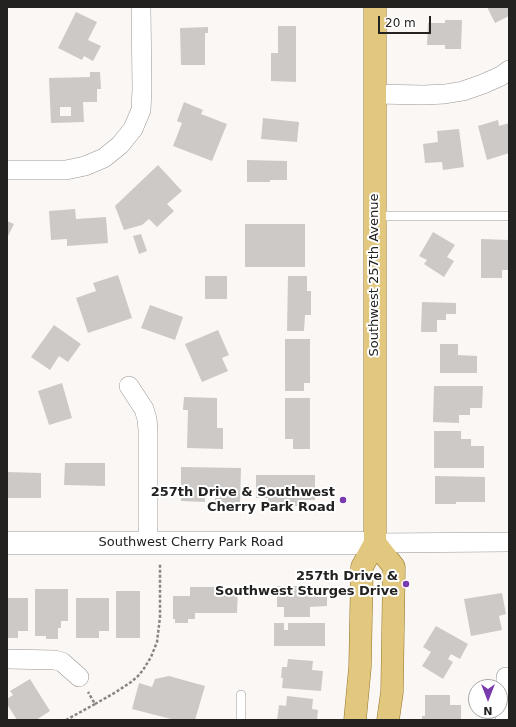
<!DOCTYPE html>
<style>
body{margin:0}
#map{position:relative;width:516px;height:727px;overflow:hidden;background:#faf7f4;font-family:"DejaVu Sans",sans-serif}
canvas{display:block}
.frame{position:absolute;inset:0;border:8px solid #232221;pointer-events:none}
.north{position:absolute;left:468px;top:679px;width:40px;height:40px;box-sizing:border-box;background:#fff;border:1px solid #a7a7a6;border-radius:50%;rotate:180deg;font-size:11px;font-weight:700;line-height:16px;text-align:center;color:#232221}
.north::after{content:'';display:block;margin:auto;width:14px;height:18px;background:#7a3aaf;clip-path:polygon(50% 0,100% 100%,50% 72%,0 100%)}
.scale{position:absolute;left:378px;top:16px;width:53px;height:18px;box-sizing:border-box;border:2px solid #232221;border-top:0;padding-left:5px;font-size:12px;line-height:14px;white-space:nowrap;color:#232221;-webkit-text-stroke:3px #fff;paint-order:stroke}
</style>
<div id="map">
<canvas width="516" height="727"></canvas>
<div class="frame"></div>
<div class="north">N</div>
<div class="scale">20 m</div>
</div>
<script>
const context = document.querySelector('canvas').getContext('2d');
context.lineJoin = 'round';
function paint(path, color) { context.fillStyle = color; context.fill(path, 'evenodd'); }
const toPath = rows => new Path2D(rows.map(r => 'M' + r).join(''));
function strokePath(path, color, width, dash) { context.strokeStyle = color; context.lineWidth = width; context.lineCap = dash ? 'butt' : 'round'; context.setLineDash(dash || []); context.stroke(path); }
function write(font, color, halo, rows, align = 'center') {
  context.font = font + ' "DejaVu Sans",sans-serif'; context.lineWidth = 4; context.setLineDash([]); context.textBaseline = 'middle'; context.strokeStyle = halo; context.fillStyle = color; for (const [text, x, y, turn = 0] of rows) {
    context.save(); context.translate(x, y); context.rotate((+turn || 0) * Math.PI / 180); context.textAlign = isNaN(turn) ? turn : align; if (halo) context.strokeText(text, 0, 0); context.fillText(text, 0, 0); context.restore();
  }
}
const building = toPath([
 [487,7,509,7,509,16,495,23],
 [76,12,97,22,88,40,101,46,93,61,84,56,82,60,58,48],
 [445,20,462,20,461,49,445,49,445,45,427,45,428,23,445,23],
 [278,26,296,26,296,82,271,81,271,53,278,53],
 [208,27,208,33,205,33,205,65,181,65,180,28],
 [90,72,100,72,101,89,97,89,97,102,83,102,84,122,51,123,49,78,90,77],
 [60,107,71,107,71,116,60,116],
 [184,102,203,110,201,114,227,124,212,161,173,146,182,123,177,121],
 [263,118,299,122,297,142,261,139],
 [498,120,499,126,509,123,509,153,487,160,478,126],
 [459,129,464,167,443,170,442,162,425,163,423,144,438,142,437,131],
 [247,160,287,161,287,180,270,180,270,182,247,182],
 [158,165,182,191,167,204,174,211,157,227,149,219,142,225,124,230,115,206],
 [75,209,76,219,106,217,108,243,67,246,67,239,51,240,49,211],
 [7,221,14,224,7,238],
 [245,224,305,224,305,267,245,267],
 [433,232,455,245,447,257,454,261,444,277,424,264,427,260,419,256],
 [141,234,147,251,139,254,133,236],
 [481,239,509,240,509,270,502,270,502,278,481,278],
 [118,275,132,318,88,333,76,298,96,291,93,283],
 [205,276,227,276,227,299,205,299],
 [288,276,307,276,307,291,311,291,311,315,305,315,304,331,287,331],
 [422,302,456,303,456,314,446,314,446,320,437,320,437,332,421,332],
 [150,305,183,317,175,340,141,328],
 [54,325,81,344,68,362,59,356,50,370,31,357],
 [218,330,229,355,222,358,228,371,202,382,185,344],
 [285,339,310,339,310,383,304,383,304,391,285,391],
 [440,344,458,344,458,355,477,356,477,373,440,373],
 [62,383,72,418,49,425,38,391],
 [434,386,483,386,482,408,470,408,470,415,459,415,459,423,433,422],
 [184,397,217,398,217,428,223,428,223,449,187,448,188,410,183,410],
 [285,398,310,398,310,449,293,449,293,439,285,439],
 [434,431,461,431,461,439,471,439,471,446,484,446,484,468,434,468],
 [65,463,105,463,105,486,64,485],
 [181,467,241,468,240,505,215,505,215,493,205,493,205,502,181,501],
 [7,472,41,473,41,498,7,498],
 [256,475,315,475,315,500,299,500,299,506,268,506,268,498,256,498],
 [435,476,485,477,485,502,456,502,456,504,435,504],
 [277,586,327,586,327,606,310,607,310,617,284,617,284,607,277,607],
 [190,587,238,587,237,613,195,613,195,619,188,619,188,623,175,623,175,619,173,619,173,596,190,596],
 [35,589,68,589,68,621,61,621,61,628,58,628,58,639,46,639,46,636,35,636],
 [116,591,140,591,140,638,116,638],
 [502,593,506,614,499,616,502,630,471,636,464,599],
 [7,598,28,598,28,631,18,631,18,638,7,638],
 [76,598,109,598,109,631,99,631,99,638,76,638],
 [274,623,284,623,284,630,288,630,288,623,325,623,325,646,274,646],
 [436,626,468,644,460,659,451,654,448,659,453,662,443,679,422,666,431,652,423,647],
 [288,659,313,661,312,670,323,671,321,691,282,688,283,678,281,678,282,667,287,667],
 [169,676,205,686,195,720,175,720,132,709,139,683,152,687,155,679],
 [30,679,50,711,36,720,17,720,7,704,7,699,13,695,10,691],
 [425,695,450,695,450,705,461,705,461,720,422,720,422,716,425,716],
 [287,696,313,699,312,709,318,710,317,720,277,720,279,705,286,706]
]);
const path = toPath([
 [95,704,116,692,131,682,138,676,143,670,151,657,157,642,160,617,160,563],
 [66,720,95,704,88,692]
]);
const service = toPath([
 [375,216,509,216],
 [241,720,241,695]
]);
const minor = toPath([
 [375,94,424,95,445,94,463,91,483,84,501,76,509,70],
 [7,170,66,170,85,166,104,158,120,145,133,129,141,110,142,89,141,7],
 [129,386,144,409,147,419,148,430,148,543],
 [375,543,509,542],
 [7,659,55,660,62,662,79,677],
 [505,720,506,677,509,677]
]);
const tertiary = toPath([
 [7,543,375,543]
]);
const primary = toPath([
 [375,543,394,567,392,692,388,720],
 [355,720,360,667,362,567,375,543,375,7]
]);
const markers = [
 [343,500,4,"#7a3aaf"],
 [406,584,4,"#7a3aaf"]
];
const streetNames = [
 ["Southwest 257th Avenue",375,275,-90],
 ["Southwest Cherry Park Road",191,543]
];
const poiNames = [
 ["257th Drive & Southwest",335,493],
 ["Cherry Park Road",335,508],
 ["257th Drive &",398,577],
 ["Southwest Sturges Drive",398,592]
];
paint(building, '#cdc9c7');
strokePath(service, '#999593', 10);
strokePath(minor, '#999593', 20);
strokePath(tertiary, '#999593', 23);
strokePath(primary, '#937527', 23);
strokePath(path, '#888684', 2.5, [3, 2]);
strokePath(service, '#fff', 9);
strokePath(minor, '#fff', 19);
strokePath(tertiary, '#fff', 22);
strokePath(primary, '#e2c77f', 22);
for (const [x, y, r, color] of markers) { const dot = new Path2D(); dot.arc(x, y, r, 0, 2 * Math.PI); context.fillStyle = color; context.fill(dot); strokePath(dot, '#fff', 1.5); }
write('13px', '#232221', '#fff', streetNames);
write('bold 13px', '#232221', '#fff', poiNames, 'right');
</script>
